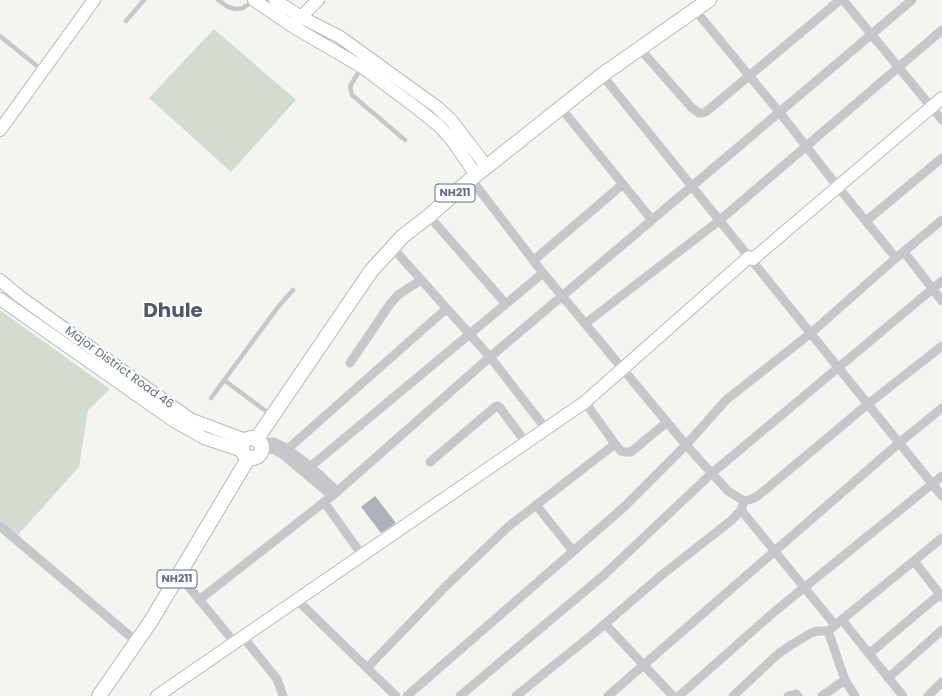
<!DOCTYPE html>
<style>
body{margin:0}
canvas{display:block;background:#f4f5f1}
</style>
<canvas width="942" height="696"></canvas>
<script>
const context = document.querySelector('canvas').getContext('2d');
context.lineJoin = 'round';
function paint(path, color) { context.fillStyle = color; context.fill(path, 'evenodd'); }
const toPath = rows => new Path2D(rows.map(r => 'M' + r).join(''));
function strokePath(path, color, width, dash) { context.strokeStyle = color; context.lineWidth = width; context.lineCap = dash ? 'butt' : 'round'; context.setLineDash(dash || []); context.stroke(path); }
function write(font, color, halo, rows, align = 'center') {
  context.font = font + ' Poppins,sans-serif'; context.lineWidth = 4; context.setLineDash([]); context.textBaseline = 'middle'; context.strokeStyle = halo; context.fillStyle = color; for (const [text, x, y, turn = 0] of rows) {
    context.save(); context.translate(x, y); context.rotate((+turn || 0) * Math.PI / 180); context.textAlign = isNaN(turn) ? turn : align; if (halo) context.strokeText(text, 0, 0); context.fillText(text, 0, 0); context.restore();
  }
}
const green = toPath([
 [214,29,296,100,231,172,149,98],
 [0,310,110,389,88,410,79,467,17,536,0,521]
]);
const building = toPath([
 [375,496,396,523,381,533,361,507]
]);
const lane = toPath([
 [218,0,228,7,236,9,243,8,253,1],
 [126,21,144,0],
 [0,36,42,70],
 [362,67,350,86,352,95,405,140],
 [224,380,271,415],
 [211,398,278,307,293,290]
]);
const street = toPath([
 [843,0,942,120],
 [695,10,780,113,838,187,896,258],
 [640,49,692,108,699,113,703,113,707,111,840,0],
 [602,75,942,496],
 [561,108,652,220],
 [471,179,543,273,686,445,728,491,744,501,752,499,759,495,868,404,942,346],
 [429,216,505,303],
 [866,221,942,158],
 [392,247,490,357,546,429],
 [904,252,942,301],
 [534,260,623,184],
 [586,323,720,220,942,30],
 [350,363,390,304,398,295,421,280],
 [585,402,615,444,621,451,625,452,631,452,667,422],
 [261,443,274,442,288,449,310,466,337,491],
 [262,448,275,450,282,454,332,496],
 [282,454,446,309],
 [430,462,495,407,498,406,501,409,526,443],
 [304,472,543,273],
 [324,502,362,555],
 [536,505,573,551],
 [741,510,835,625],
 [0,526,137,642],
 [914,561,942,597],
 [179,575,235,643],
 [199,600,332,496,490,357,912,0],
 [297,600,396,696],
 [842,620,903,696],
 [605,624,673,696],
 [243,637,277,679,283,696],
 [869,654,940,594],
 [367,668,446,586,509,526,615,444],
 [888,678,942,630],
 [407,696,624,507,686,445,726,400,811,333,896,258,942,220],
 [460,696,604,575,712,473,942,281],
 [516,696,593,634,663,574,732,520,741,510,744,501],
 [608,696,899,443,942,408],
 [679,696,774,612,942,476],
 [733,696,778,654,791,645,811,633,818,631,828,631],
 [788,696,796,694,798,696],
 [822,696,845,680],
 [855,696,845,680,828,631,942,538],
 [928,696,942,682]
]);
const secondary = toPath([
 [254,0,292,26,362,67,418,109,438,125,452,140,476,175],
 [275,0,301,17,340,37,437,107,451,120,487,167],
 [296,22,318,0],
 [0,130,94,0],
 [0,280,19,296,190,419,246,440],
 [0,299,174,421,204,438,243,451],
 [157,696,585,402,749,257,753,259,942,98]
]);
const primary = toPath([
 '242 448a10 10 0 1 1 20 0a10 10 0 1 1-20 0Z',
 [256,440,371,271,403,236,429,216,471,179,602,75,709,0],
 [99,696,151,621,249,457]
]);
const shields = [
 [455,193,40],
 [177,579,40]
];
const shieldNames = [
 ["NH211",455,193],
 ["NH211",177,579]
];
const streetNames = [
 ["Major District Road 46",119,368,36]
];
const townNames = [
 ["Dhule",173,312]
];
paint(green, '#d4dcd2');
paint(building, '#adb2b9');
strokePath(secondary, '#b7babf', 14);
strokePath(primary, '#b5b8bd', 16);
strokePath(lane, '#c5c7cb', 4.5);
strokePath(street, '#c5c7cb', 9);
strokePath(secondary, '#fff', 12);
strokePath(primary, '#fff', 14);
for (const [x, y, w] of shields) { const box = new Path2D(); box.roundRect(x - w / 2, y - 9, w, 18, 3); context.fillStyle = '#fff'; context.fill(box); strokePath(box, '#636e83', 1); }
write('bold 11px', '#636e83', null, shieldNames);
write('12px', '#636e83', '#fff', streetNames);
write('bold 20px', '#515968', '#fff', townNames);
</script>
